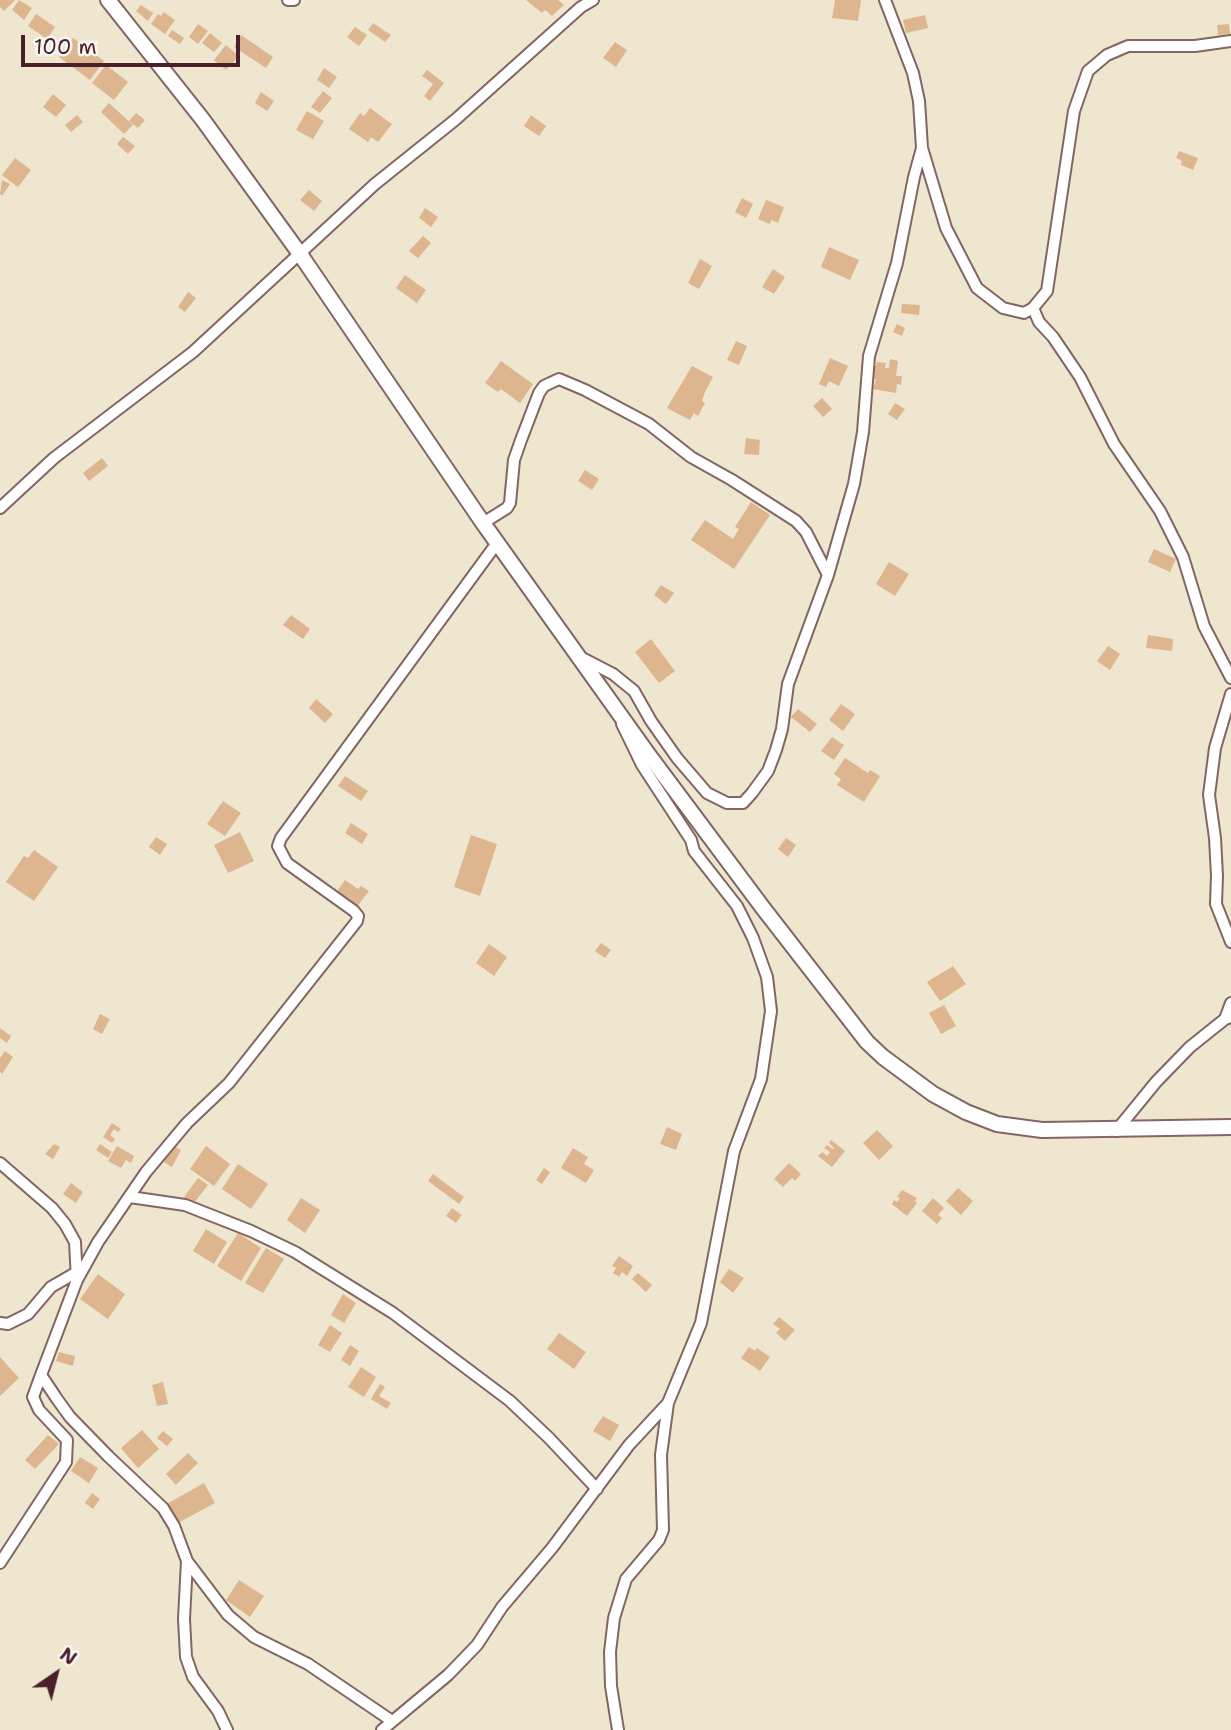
<!DOCTYPE html>
<style>
body{margin:0}
#map{position:relative;width:1231px;height:1730px;overflow:hidden;background:#eee6ce;font-family:"Shantell Sans",sans-serif}
canvas{display:block}
.north{position:absolute;left:21px;top:1639px;width:70px;height:70px;-webkit-text-stroke:5px #f6f6f2;paint-order:stroke;rotate:35deg;font-size:19px;font-weight:700;line-height:28px;text-align:center;color:#4a1f2b}
.north::after{content:'';display:block;margin:auto;width:24px;height:32px;background:#4a1f2b;clip-path:polygon(50% 0,100% 100%,50% 72%,0 100%)}
.scale{position:absolute;left:21px;top:35px;width:219px;height:32px;box-sizing:border-box;border:4px solid #4a1f2b;border-top:0;padding-left:9px;font-size:21px;line-height:24px;white-space:nowrap;color:#4a1f2b;-webkit-text-stroke:5px #f6f6f2;paint-order:stroke}
</style>
<div id="map">
<canvas width="1231" height="1730"></canvas>
<div class="north">N</div>
<div class="scale">100 m</div>
</div>
<script>
const context = document.querySelector('canvas').getContext('2d');
context.lineJoin = 'round';
function paint(path, color) { context.fillStyle = color; context.fill(path, 'evenodd'); }
const toPath = rows => new Path2D(rows.map(r => 'M' + r).join(''));
function strokePath(path, color, width, dash) { context.strokeStyle = color; context.lineWidth = width; context.lineCap = dash ? 'butt' : 'round'; context.setLineDash(dash || []); context.stroke(path); }
const building = toPath([
 [0,0,15,0,4,11,0,7],
 [19,0,32,8,24,20,12,10],
 [526,0,558,0,564,5,552,16,545,10,542,13],
 [835,0,861,0,858,21,832,18],
 [141,5,153,13,148,21,136,11],
 [164,12,175,20,165,34,151,24,158,14,161,16],
 [36,14,55,27,47,39,28,26],
 [925,15,928,28,906,33,903,20],
 [373,23,391,35,385,42,368,30],
 [198,24,208,31,198,44,189,37],
 [1229,24,1230,34,1218,35,1217,25],
 [355,27,367,35,359,46,347,37],
 [172,30,184,38,180,44,168,36],
 [210,33,222,43,214,52,202,43],
 [241,35,273,57,266,68,234,47],
 [73,38,104,61,90,80,59,57],
 [615,42,627,50,616,67,603,58],
 [226,45,239,56,226,70,214,60],
 [106,65,128,82,114,100,92,83],
 [324,68,337,77,329,88,317,80],
 [427,70,444,83,430,101,424,96,433,84,422,76],
 [323,91,332,98,320,113,311,107],
 [261,92,274,101,267,111,255,103],
 [53,94,66,105,56,117,43,107],
 [109,103,133,125,124,134,101,112],
 [370,108,392,124,378,142,371,137,368,142,349,129,360,113,364,116],
 [307,111,324,121,313,139,296,130],
 [136,113,145,120,138,128,129,121],
 [77,115,83,122,71,132,65,125],
 [531,115,546,126,539,136,524,126],
 [123,137,135,146,128,154,117,144],
 [1179,151,1198,158,1193,170,1181,165,1182,161,1176,158],
 [15,158,31,170,18,187,2,175],
 [2,180,10,184,2,196,0,194],
 [309,190,322,201,314,211,300,200],
 [742,198,753,204,746,218,735,212],
 [766,200,784,207,778,223,771,220,770,224,758,219],
 [425,208,438,217,431,227,419,218],
 [423,236,431,243,418,258,409,251],
 [829,247,859,260,850,280,821,267],
 [700,259,712,266,699,289,688,283],
 [773,269,785,277,774,294,762,287],
 [405,275,426,290,417,303,396,288],
 [188,292,196,298,185,312,178,307],
 [902,304,920,305,919,315,901,313],
 [897,324,905,328,902,336,893,332],
 [736,341,747,346,739,365,727,360],
 [830,358,848,366,839,386,829,381,826,387,819,384],
 [890,359,898,361,896,376,902,376,901,385,897,384,896,393,873,389,876,379,870,378,872,366,876,366,877,362,886,363,885,368,889,368],
 [501,361,533,384,520,403,501,389,498,392,485,383],
 [692,366,713,377,705,392,702,401,705,403,698,416,694,413,690,420,667,408],
 [822,398,832,409,823,417,813,406],
 [895,403,905,409,897,420,888,414],
 [746,438,760,440,759,455,744,454],
 [102,458,108,466,89,481,83,473],
 [585,470,599,479,592,490,578,481],
 [751,502,770,515,734,569,691,540,705,520,733,539,739,529,735,527],
 [1154,549,1176,559,1170,572,1148,562],
 [889,562,909,574,895,596,876,584],
 [661,585,674,593,666,604,654,595],
 [291,615,310,629,303,639,283,625],
 [1148,635,1173,639,1172,651,1146,648],
 [651,639,675,671,659,683,635,652],
 [1108,646,1120,654,1110,670,1097,661],
 [316,699,333,714,325,723,309,708],
 [841,704,855,714,843,731,829,720],
 [798,709,817,724,810,732,791,717],
 [832,737,844,745,834,760,821,751],
 [845,758,868,773,870,770,880,776,864,802,837,785,841,779,834,774],
 [345,776,368,791,361,801,338,786],
 [223,801,241,813,225,836,207,824],
 [351,823,368,834,362,844,345,833],
 [240,832,254,861,228,873,214,845],
 [471,835,497,844,480,896,454,887],
 [156,837,167,844,160,855,149,847],
 [786,838,796,845,788,857,778,849],
 [34,850,58,867,34,901,6,882,24,856,28,858],
 [345,880,358,889,361,886,369,891,356,908,335,894],
 [601,943,611,950,605,958,595,951],
 [489,944,507,957,494,976,476,963],
 [953,966,966,984,940,1001,927,982],
 [944,1005,956,1026,941,1034,929,1013],
 [100,1014,110,1019,102,1034,93,1029],
 [0,1028,11,1036,7,1043,0,1038],
 [5,1051,13,1057,2,1074,0,1072,0,1058],
 [112,1123,121,1129,118,1132,114,1129,110,1135,115,1139,112,1143,103,1137],
 [667,1127,682,1134,676,1150,660,1144],
 [877,1130,893,1146,879,1160,863,1143],
 [831,1140,845,1151,832,1167,818,1156,822,1152,827,1156,830,1152,824,1148,827,1145,833,1149,834,1148,829,1143],
 [54,1144,60,1147,53,1159,45,1154],
 [100,1144,112,1152,108,1158,96,1150],
 [117,1146,134,1156,131,1163,126,1160,121,1168,108,1161],
 [173,1146,181,1150,172,1167,164,1162],
 [206,1146,230,1164,214,1186,190,1169],
 [573,1148,588,1157,584,1164,594,1170,586,1183,561,1168],
 [789,1163,801,1174,795,1181,792,1178,783,1187,774,1179],
 [238,1164,268,1184,251,1209,222,1189],
 [544,1168,550,1172,542,1184,536,1180],
 [433,1174,464,1197,459,1204,428,1181],
 [198,1178,208,1185,193,1204,184,1197],
 [71,1183,83,1192,76,1203,63,1194],
 [958,1188,973,1201,961,1215,946,1201],
 [902,1190,917,1198,915,1201,917,1203,907,1216,892,1204,894,1200,897,1202,900,1198,897,1197],
 [301,1198,320,1210,305,1233,287,1220],
 [933,1198,944,1208,938,1215,942,1218,937,1224,922,1211],
 [452,1208,462,1215,456,1223,446,1216],
 [206,1229,227,1242,214,1264,193,1251],
 [238,1233,261,1248,241,1281,217,1266],
 [266,1248,284,1259,263,1293,245,1283],
 [619,1256,633,1266,627,1276,622,1272,619,1277,613,1273,616,1268,612,1266],
 [729,1269,744,1278,733,1293,720,1282],
 [638,1273,652,1285,646,1292,632,1279],
 [98,1274,125,1294,108,1319,80,1299],
 [343,1294,356,1303,344,1323,331,1315],
 [779,1317,795,1330,785,1341,776,1333,780,1329,773,1324],
 [330,1325,342,1333,330,1352,318,1345],
 [559,1333,586,1352,574,1369,547,1349],
 [350,1345,359,1351,350,1366,341,1360],
 [749,1347,755,1351,757,1348,770,1357,760,1371,741,1358],
 [59,1352,75,1356,73,1366,56,1361],
 [0,1357,19,1378,0,1396],
 [361,1367,376,1377,364,1397,348,1387],
 [163,1382,168,1404,157,1406,152,1385],
 [380,1384,385,1387,379,1396,391,1403,387,1409,371,1399],
 [603,1416,619,1425,610,1441,593,1431],
 [142,1430,159,1449,138,1468,121,1448],
 [163,1431,173,1439,167,1446,157,1438],
 [48,1435,59,1444,35,1469,25,1460],
 [188,1453,198,1463,176,1485,166,1474],
 [80,1457,98,1468,89,1483,71,1471],
 [204,1483,215,1503,176,1524,165,1505],
 [92,1493,100,1499,93,1509,85,1503],
 [239,1580,264,1596,250,1617,226,1600]
]);
const minor = toPath([
 [288,0,294,0],
 [922,148,946,228,977,288,1003,308,1024,313,1033,308,1047,291,1074,111,1088,71,1107,55,1128,46,1195,46,1231,41],
 [1033,308,1039,322,1053,337,1080,377,1114,444,1160,511,1183,557,1204,626,1231,678],
 [0,508,54,458,193,352,375,184,455,120,581,7,593,0],
 [483,523,507,508,510,503,514,460,521,440,539,393,544,386,559,379,585,390,649,424,691,457,732,480,796,521,806,532,828,575],
 [584,659,613,674,634,691,651,721,677,758,707,793,727,803,743,803,752,793,768,771,776,750,782,729,788,684,828,575,854,484,863,432,869,356,897,263,914,177,922,148,919,101,913,73,885,0],
 [1231,694,1215,748,1209,795,1215,838,1217,876,1216,904,1231,942],
 [1225,1019,1231,1003],
 [1116,1131,1156,1082,1190,1047,1225,1019,1231,1017],
 [0,1163,52,1208,65,1224,75,1242,77,1280,41,1375,57,1399,70,1417,108,1456,163,1508,174,1526,187,1561,228,1615,254,1637,308,1664,392,1721],
 [130,1197,185,1205,251,1231,295,1252,393,1313,510,1401,549,1438,597,1489],
 [77,1280,98,1242,146,1172,187,1123,229,1083,357,921,358,916,354,911,287,863,278,846,281,838,497,543],
 [0,1323,8,1324,28,1314,51,1287,77,1272],
 [187,1561,184,1619,186,1657,193,1677,218,1711,227,1730],
 [0,1563,66,1462,67,1440,39,1410,33,1397,41,1375],
 [382,1730,448,1675,477,1645,502,1607,552,1548,629,1445,668,1403],
 [618,1730,611,1686,610,1652,614,1618,626,1579,659,1540,663,1530,661,1455,668,1403,701,1323,734,1151,761,1079,771,1011,767,977,753,938,737,906,694,851,691,840,642,765,622,724]
]);
const tertiary = toPath([
 [108,0,203,120,300,254,483,523,648,754,763,908,867,1042,883,1057,933,1094,966,1112,997,1124,1042,1130,1231,1127]
]);
paint(building, '#ddb68f');
strokePath(minor, '#836564', 14);
strokePath(tertiary, '#836564', 18);
strokePath(minor, '#fff', 10);
strokePath(tertiary, '#fff', 14);
</script>
